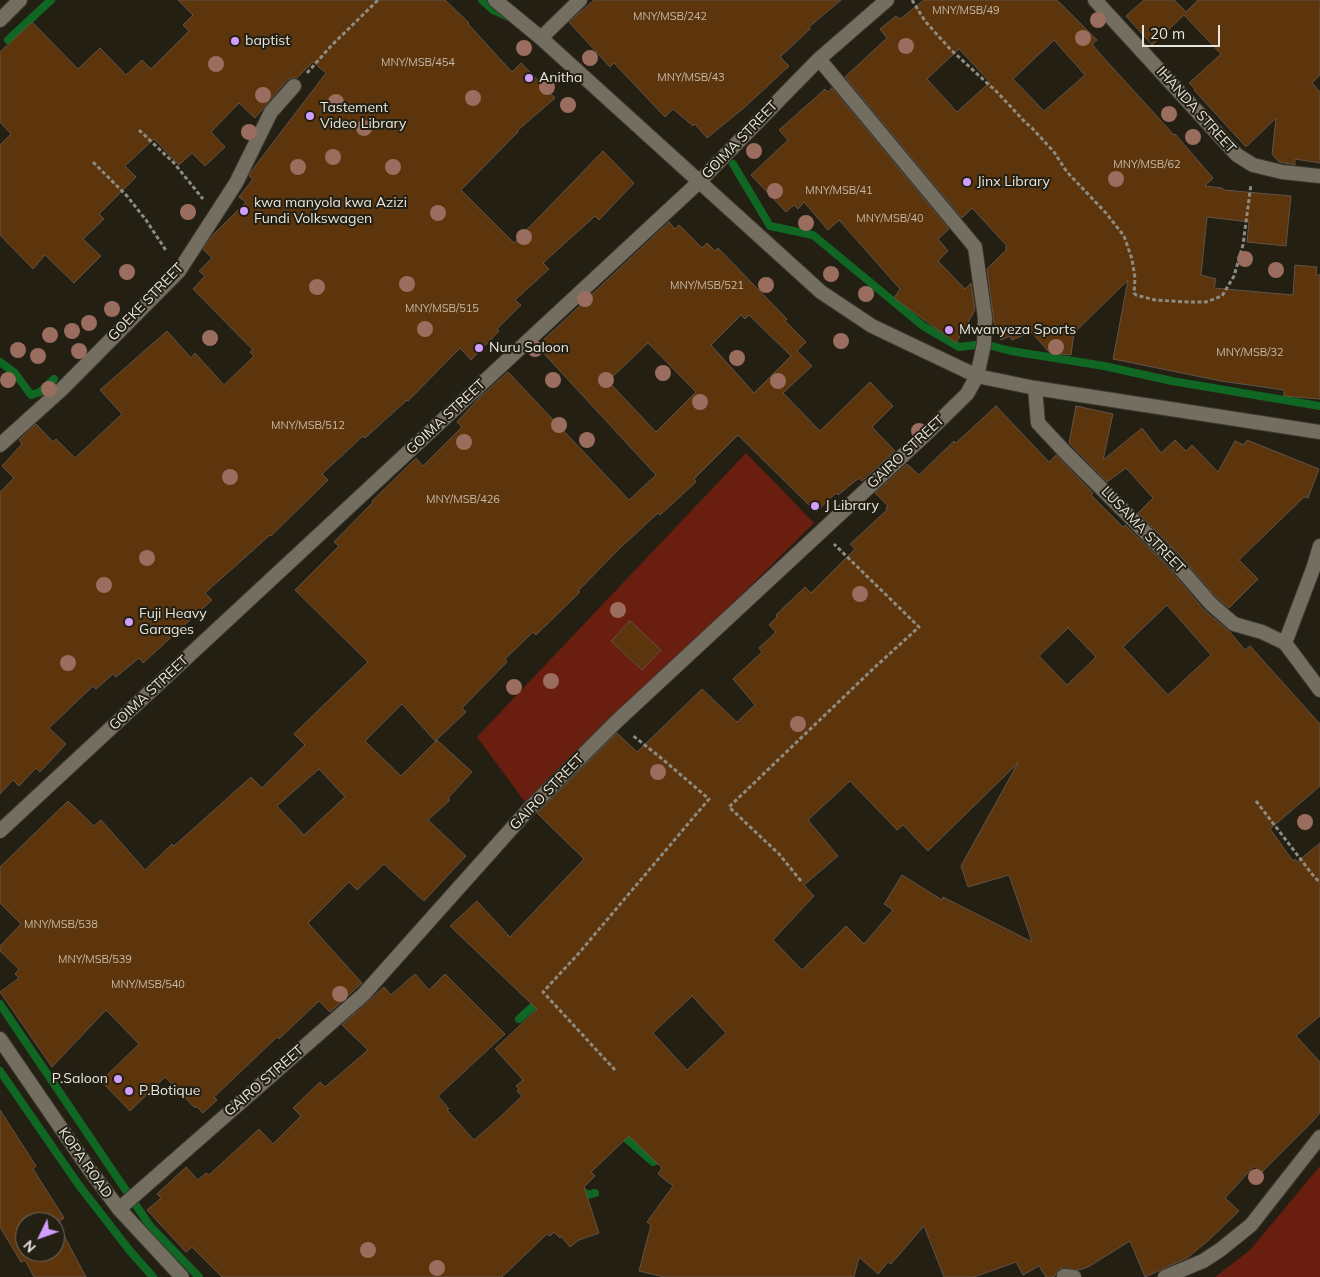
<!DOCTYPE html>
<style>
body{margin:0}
#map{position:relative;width:1320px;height:1277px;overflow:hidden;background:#231f13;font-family:Mulish,sans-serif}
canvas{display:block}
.north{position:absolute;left:15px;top:1212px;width:50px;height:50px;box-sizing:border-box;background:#231f13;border:1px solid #726e64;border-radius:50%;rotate:228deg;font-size:14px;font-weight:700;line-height:20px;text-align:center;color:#e8e5dd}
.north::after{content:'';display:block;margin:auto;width:18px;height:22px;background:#d19dfe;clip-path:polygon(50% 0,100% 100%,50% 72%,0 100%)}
.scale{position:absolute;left:1142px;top:25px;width:78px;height:22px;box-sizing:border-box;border:2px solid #e8e5dd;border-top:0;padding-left:6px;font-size:15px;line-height:18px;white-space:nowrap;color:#e8e5dd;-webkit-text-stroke:4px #231f13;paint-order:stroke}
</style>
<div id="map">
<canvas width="1320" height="1277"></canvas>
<div class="north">N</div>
<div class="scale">20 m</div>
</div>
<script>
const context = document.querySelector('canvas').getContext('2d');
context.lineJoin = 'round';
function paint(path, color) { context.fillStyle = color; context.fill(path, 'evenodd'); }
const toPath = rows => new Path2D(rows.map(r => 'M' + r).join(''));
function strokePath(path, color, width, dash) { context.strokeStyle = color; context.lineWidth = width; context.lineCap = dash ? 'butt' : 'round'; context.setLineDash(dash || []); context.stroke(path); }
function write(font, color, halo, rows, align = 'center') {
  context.font = font + ' Mulish,sans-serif'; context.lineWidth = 4; context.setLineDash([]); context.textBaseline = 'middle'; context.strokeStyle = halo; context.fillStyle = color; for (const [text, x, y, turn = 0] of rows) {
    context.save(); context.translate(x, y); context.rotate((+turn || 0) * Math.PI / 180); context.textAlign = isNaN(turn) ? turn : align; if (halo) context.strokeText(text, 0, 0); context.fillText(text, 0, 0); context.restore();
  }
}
const green = toPath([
 [746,453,814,523,528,806,477,737],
 [1320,1166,1320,1277,1215,1277,1250,1250]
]);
const stream = toPath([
 [482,0,493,10,509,17],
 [8,40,51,0],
 [733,164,770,226,813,235,923,326,959,347,984,344,1011,351,1104,366,1172,381,1320,406],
 [0,362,15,373,31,395,40,392,54,379],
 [0,1004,150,1226,199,1277],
 [519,1019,540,1000],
 [0,1071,78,1184,130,1251,153,1277],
 [620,1133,653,1162,665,1158],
 [579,1188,587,1195,595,1193]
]);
const building = toPath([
 [178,0,445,0,469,23,468,24,512,72,521,63,555,98,517,131,518,132,461,190,514,243,603,151,634,183,599,220,595,216,543,263,549,269,515,300,521,305,497,329,499,331,471,360,460,348,408,401,407,400,365,438,363,436,322,474,328,480,271,536,270,535,205,593,212,600,143,663,139,658,116,677,113,674,96,689,93,686,49,728,66,744,40,772,36,768,19,786,13,780,0,794,0,492,14,478,2,466,22,444,19,440,36,424,53,442,56,439,75,458,122,414,100,390,167,331,191,358,195,353,224,385,254,356,250,352,253,350,193,289,205,276,199,271,212,258,203,249,213,235,246,202,239,197,253,179,249,176,250,173,326,73,313,62,297,78,292,78,287,80,255,118,239,103,211,132,225,147,205,166,192,153,179,165,154,139,125,166,136,177,99,214,104,219,83,239,101,256,74,283,45,255,33,269,0,235,0,145,11,134,0,122,0,52,32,22,78,69,100,48,126,75,142,60,151,69,189,31,183,25,193,15,178,0],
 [594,0,841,0,809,27,810,29,780,57,789,66,746,106,707,138,695,124,693,126,673,109,665,117,614,63,610,67,569,22,594,0],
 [924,0,1057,0,1097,40,1092,44,1102,56,1174,135,1175,134,1213,178,1205,186,1222,188,1224,190,1291,196,1286,246,1247,242,1249,222,1207,217,1201,275,1216,279,1214,288,1293,295,1295,265,1317,267,1316,275,1320,275,1320,399,1284,396,1284,390,1221,381,1113,359,1128,280,1074,333,1071,355,1050,353,1031,332,1012,340,1010,336,1001,340,994,323,987,269,1007,249,1005,248,1007,246,972,208,962,218,845,77,887,38,880,29,896,16,900,19,924,0],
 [1054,40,1085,75,1044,111,1013,79,1054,40],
 [959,49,990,82,957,112,927,79,959,49],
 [1144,0,1174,0,1186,12,1198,0,1320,0,1320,75,1312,83,1320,92,1320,163,1295,159,1295,165,1279,162,1272,154,1276,118,1246,147,1194,90,1195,89,1189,83,1221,54,1184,15,1152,45,1126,16,1144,0],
 [832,88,949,229,938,239,948,251,938,261,965,289,971,283,975,310,956,343,894,298,900,289,839,220,828,230,804,202,798,209,794,205,786,212,751,175,788,140,779,130,825,89,828,92,832,88],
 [669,222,675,229,679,225,702,248,707,243,715,251,718,248,787,319,785,321,806,342,797,351,812,366,783,393,820,431,870,382,893,406,872,427,895,451,862,481,859,478,838,495,836,493,816,512,738,435,694,479,696,482,660,515,658,513,619,549,578,591,580,592,536,635,533,632,505,659,507,662,462,708,466,712,435,741,402,704,365,741,401,776,437,740,472,772,448,798,450,800,428,820,466,856,424,901,384,864,357,890,349,882,308,923,362,983,330,1012,319,1001,279,1039,277,1037,214,1097,217,1100,203,1113,196,1106,195,1108,165,1077,130,1111,101,1081,139,1044,106,1010,52,1067,0,992,19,978,15,974,19,969,0,951,0,946,21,924,0,903,0,867,68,801,94,826,101,820,145,870,172,844,174,846,251,777,262,788,305,745,294,734,368,662,295,590,339,546,334,542,373,502,372,501,416,458,423,466,462,427,457,422,479,398,508,372,629,500,656,475,537,346,669,222],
 [741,315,745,319,749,315,791,356,754,393,711,345,741,315],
 [648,343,696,392,656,432,608,381,648,343],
 [319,769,345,797,304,835,277,806,319,769],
 [996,406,1049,462,1056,455,1093,493,1091,495,1123,527,1125,525,1166,565,1204,610,1229,631,1245,650,1250,646,1320,724,1320,786,1270,829,1293,861,1295,859,1297,862,1320,843,1320,1016,1296,1036,1320,1062,1320,1113,1312,1122,1261,1173,1254,1166,1225,1198,1239,1211,1209,1240,1187,1258,1145,1277,1130,1241,1088,1267,1079,1270,1061,1268,1057,1271,1055,1276,1052,1277,1046,1277,1039,1266,1023,1275,1016,1262,974,1277,944,1277,924,1226,891,1264,888,1262,878,1274,859,1257,854,1277,664,1277,639,1271,651,1225,647,1222,673,1186,658,1174,662,1168,629,1136,591,1172,595,1176,584,1187,599,1233,579,1240,570,1247,561,1236,560,1238,554,1232,550,1236,547,1234,502,1277,222,1277,192,1247,186,1252,147,1210,161,1198,157,1194,186,1167,198,1180,206,1173,209,1175,259,1129,273,1144,301,1116,293,1108,320,1082,325,1087,368,1050,342,1025,384,987,391,995,415,974,429,990,445,974,505,1034,438,1096,449,1109,447,1110,474,1140,498,1119,522,1096,517,1091,519,1089,516,1086,523,1080,495,1049,537,1009,450,926,477,901,510,937,584,859,537,813,617,733,637,752,702,689,737,722,755,705,733,679,762,652,759,648,776,632,769,625,777,617,776,615,805,587,811,593,855,549,850,544,887,510,886,508,888,506,875,493,907,464,919,475,954,441,956,443,996,406],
 [1167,605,1211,655,1168,695,1123,647,1167,605],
 [1068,628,1096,657,1067,685,1039,656,1068,628],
 [1018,763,961,866,968,887,1009,875,1032,942,943,897,942,900,902,875,884,904,893,910,864,944,846,926,802,970,773,940,814,896,804,885,838,856,808,820,850,781,897,830,903,825,928,851,1018,763],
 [692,996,726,1033,687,1070,653,1033,692,996],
 [1076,406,1113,414,1103,460,1142,428,1161,453,1175,440,1186,451,1192,445,1218,472,1235,441,1244,445,1247,440,1319,469,1308,498,1304,497,1239,560,1258,579,1229,608,1217,598,1178,553,1138,513,1153,498,1126,468,1107,482,1069,443,1076,406],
 [630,621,661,650,642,670,611,641,630,621],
 [0,1110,36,1166,33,1169,64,1218,57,1223,58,1224,86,1277,34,1277,25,1260,21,1262,0,1227,0,1110],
 [25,1222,55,1222,55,1252,25,1252,25,1222]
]);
const path = toPath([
 [912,0,925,21,950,49,998,93,1025,122,1032,128,1054,152,1067,172,1106,213,1124,236,1132,259,1135,278,1134,293,1136,295,1155,300,1187,302,1206,302,1222,296,1234,276,1243,245,1251,184],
 [307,73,331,46,378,0],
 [139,130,174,163,203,199],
 [93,162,127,196,146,220,167,252],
 [1256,801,1312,874,1320,883],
 [801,881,779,854,729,807,875,667,919,627,834,544],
 [615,1070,543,992,579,953,709,799,660,757,632,735]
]);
const service = toPath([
 [1320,546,1313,569,1285,643,1320,690],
 [1064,1276,1074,1277],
 [1165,1277,1203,1261,1220,1250,1251,1225,1320,1137]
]);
const minor = toPath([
 [495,0,541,38,821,292,872,326,977,376,1035,388,1320,432],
 [1095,0,1237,155,1253,165,1282,172,1320,176],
 [0,20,20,0],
 [541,38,580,0],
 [1035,388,1038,423,1066,453,1172,559,1211,604,1234,624,1262,632,1285,643],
 [0,445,62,389,179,271,236,183,271,112,294,86],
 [0,831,700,181,819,59,887,0],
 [119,1209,363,995,529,809,616,722,924,436,967,394,977,376,984,344,985,318,975,247,819,59]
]);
const tertiary = toPath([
 [0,1039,89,1169,119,1209,182,1277]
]);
const trees = [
 [1098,20],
 [1083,38],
 [906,46],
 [524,48],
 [590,58],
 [216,64],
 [547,87],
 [263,95],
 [473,98],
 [336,102],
 [568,105],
 [1169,114],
 [364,128],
 [249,132],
 [1193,137],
 [754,151],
 [333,157],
 [298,167],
 [393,167],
 [1116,179],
 [775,191],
 [188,212],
 [438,213],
 [806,223],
 [524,237],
 [1245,259],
 [1276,270],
 [127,272],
 [831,274],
 [407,284],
 [766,285],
 [317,287],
 [866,294],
 [585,299],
 [112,309],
 [89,323],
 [425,329],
 [72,331],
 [50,335],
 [210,338],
 [841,341],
 [1056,347],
 [535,349],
 [18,350],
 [79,351],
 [38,356],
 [737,358],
 [663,373],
 [8,380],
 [553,380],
 [606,380],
 [778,381],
 [49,389],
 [700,402],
 [559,425],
 [919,431],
 [587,440],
 [464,442],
 [230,477],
 [147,558],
 [104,585],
 [860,594],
 [618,610],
 [68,663],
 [551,681],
 [514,687],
 [798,724],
 [658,772],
 [1305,822],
 [340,994],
 [1256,1177],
 [368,1250],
 [437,1268]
];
const markers = [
 [235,41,5,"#d19dfe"],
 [529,78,5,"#d19dfe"],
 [310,116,5,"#d19dfe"],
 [967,182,5,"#d19dfe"],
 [244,211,5,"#d19dfe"],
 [949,330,5,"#d19dfe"],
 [479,348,5,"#d19dfe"],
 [815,506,5,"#d19dfe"],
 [129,622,5,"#d19dfe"],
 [118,1079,5,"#d19dfe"],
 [129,1091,5,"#d19dfe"]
];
const numberNames = [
 ["MNY/MSB/49",966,11],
 ["MNY/MSB/242",670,17],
 ["MNY/MSB/454",418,63],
 ["MNY/MSB/43",691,78],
 ["MNY/MSB/62",1147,165],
 ["MNY/MSB/41",839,191],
 ["MNY/MSB/40",890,219],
 ["MNY/MSB/521",707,286],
 ["MNY/MSB/515",442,309],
 ["MNY/MSB/32",1250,353],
 ["MNY/MSB/512",308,426],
 ["MNY/MSB/426",463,500],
 ["MNY/MSB/538",61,925],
 ["MNY/MSB/539",95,960],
 ["MNY/MSB/540",148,985]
];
const poiNames = [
 ["baptist",245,41],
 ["Anitha",539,78],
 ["Tastement",320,108],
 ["Video Library",320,124],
 ["Jinx Library",977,182],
 ["kwa manyola kwa Azizi",254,203],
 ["Fundi Volkswagen",254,219],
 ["Mwanyeza Sports",959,330],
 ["Nuru Saloon",489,348],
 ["J Library",825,506],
 ["Fuji Heavy",139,614],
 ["Garages",139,630],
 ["P.Saloon",108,1079,"right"],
 ["P.Botique",139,1091]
];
const streetNames = [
 ["IHANDA STREET",1196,110,48],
 ["GOIMA STREET",740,140,-46],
 ["GOEKE STREET",146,302,-46],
 ["GOIMA STREET",446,417,-43],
 ["GAIRO STREET",906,452,-43],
 ["LUSAMA STREET",1143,530,46],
 ["GOIMA STREET",149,693,-43],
 ["GAIRO STREET",547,792,-46],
 ["GAIRO STREET",264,1081,-41],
 ["KOPA ROAD",85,1163,55]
];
paint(green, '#691e10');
strokePath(stream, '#106723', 8);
paint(building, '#5c350c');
strokePath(building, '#5f534a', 1);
strokePath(service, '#3c3931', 16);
strokePath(minor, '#3c3931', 16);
strokePath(tertiary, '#3c3931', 16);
strokePath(path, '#8e8b81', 3, [4, 2.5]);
strokePath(service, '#736e60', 14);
strokePath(minor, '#736e60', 14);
strokePath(tertiary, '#736e60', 14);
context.fillStyle = '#9a6d5e';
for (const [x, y] of trees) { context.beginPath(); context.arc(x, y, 8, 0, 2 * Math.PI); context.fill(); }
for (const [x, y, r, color] of markers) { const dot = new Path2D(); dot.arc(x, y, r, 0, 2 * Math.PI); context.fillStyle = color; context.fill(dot); strokePath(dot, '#231f13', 2); }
write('11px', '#c5b9a9', null, numberNames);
write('14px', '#e8e5dd', '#231f13', poiNames, 'left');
write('14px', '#e8e5dd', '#231f13', streetNames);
</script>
